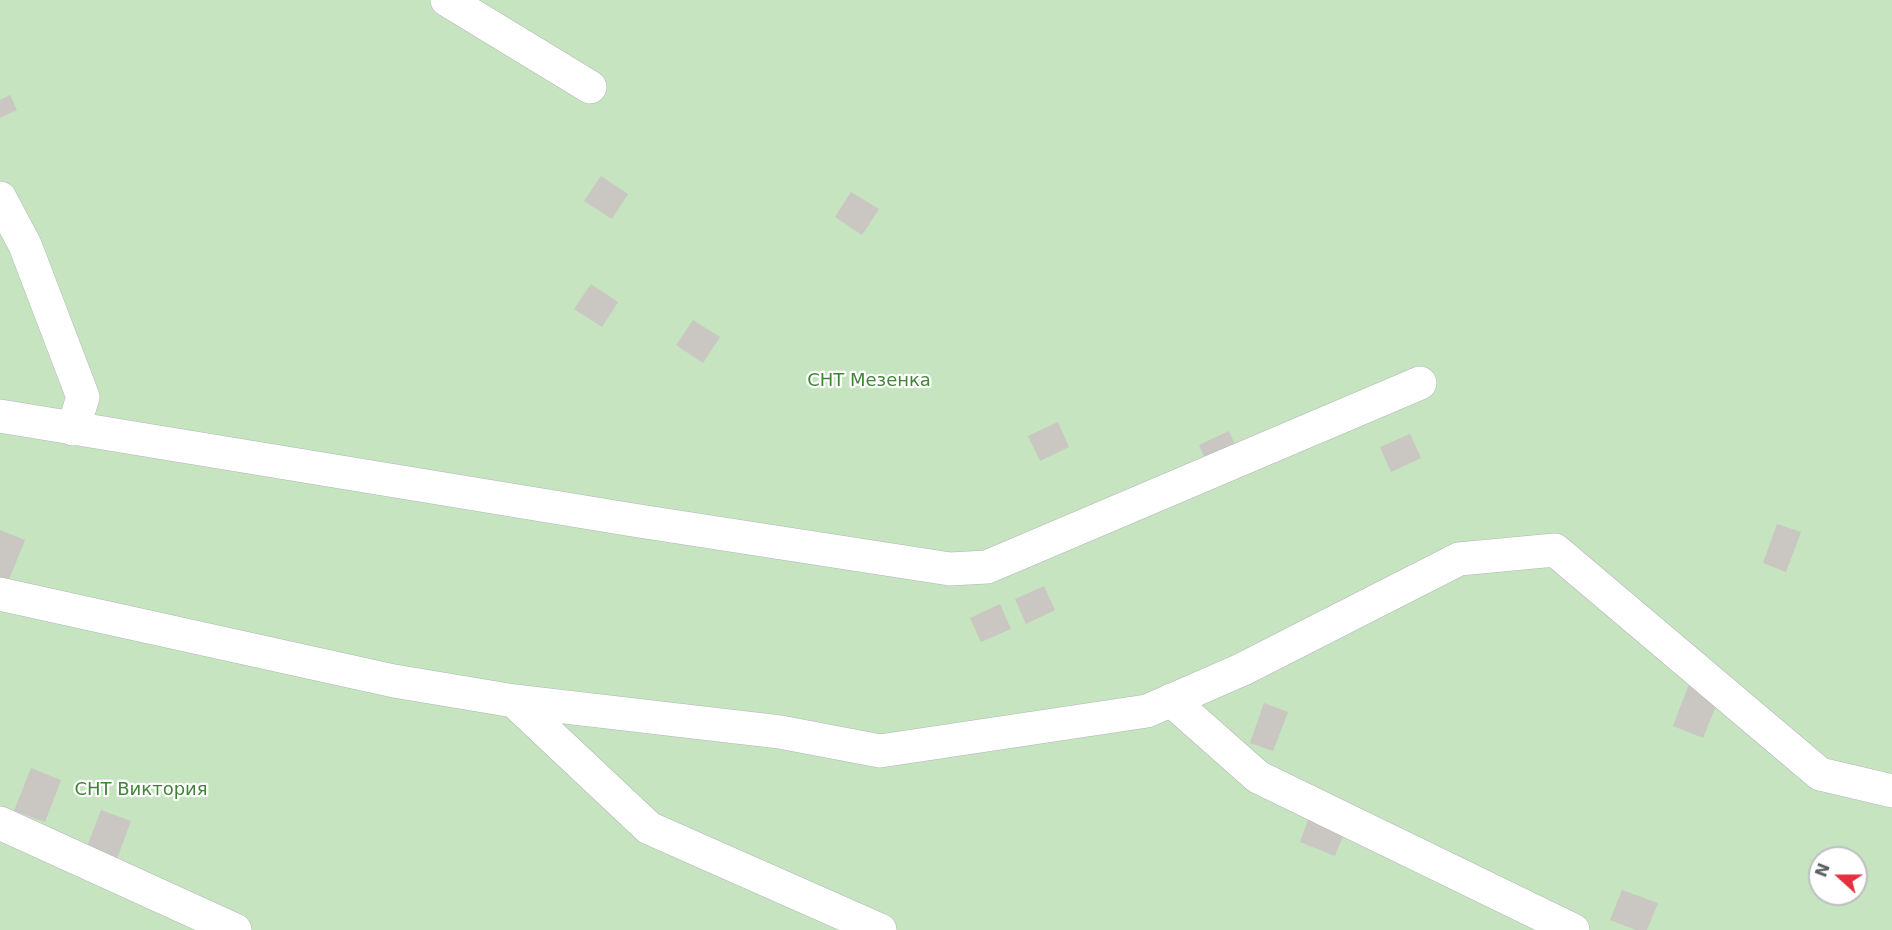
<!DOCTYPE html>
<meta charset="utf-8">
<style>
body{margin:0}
#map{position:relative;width:1892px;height:930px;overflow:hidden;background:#ede9e2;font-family:"DejaVu Sans",sans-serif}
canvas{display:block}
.north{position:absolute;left:1808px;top:846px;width:60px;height:60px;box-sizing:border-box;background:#fff;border:2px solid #bdbfc1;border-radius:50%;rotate:291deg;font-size:16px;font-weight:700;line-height:24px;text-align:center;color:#5b6063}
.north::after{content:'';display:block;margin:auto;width:21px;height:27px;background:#e53040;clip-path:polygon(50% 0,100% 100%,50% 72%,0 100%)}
</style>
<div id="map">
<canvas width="1892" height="930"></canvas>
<div class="north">N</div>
</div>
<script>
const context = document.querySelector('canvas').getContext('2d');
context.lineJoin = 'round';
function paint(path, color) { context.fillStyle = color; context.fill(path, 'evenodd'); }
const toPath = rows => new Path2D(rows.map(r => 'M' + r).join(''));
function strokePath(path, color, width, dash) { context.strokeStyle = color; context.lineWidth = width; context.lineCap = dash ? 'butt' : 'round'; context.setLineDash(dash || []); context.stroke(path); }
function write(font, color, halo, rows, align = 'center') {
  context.font = font + ' "DejaVu Sans",sans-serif'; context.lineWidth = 4.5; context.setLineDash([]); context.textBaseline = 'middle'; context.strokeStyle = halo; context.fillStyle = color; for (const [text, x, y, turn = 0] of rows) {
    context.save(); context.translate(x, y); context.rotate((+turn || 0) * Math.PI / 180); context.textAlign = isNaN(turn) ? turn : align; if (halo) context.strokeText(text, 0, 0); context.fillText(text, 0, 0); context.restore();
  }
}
const green = toPath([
 [0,0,1892,0,1892,930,0,930],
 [1820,858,1856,858,1856,894,1820,894]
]);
const building = toPath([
 [10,95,17,110,0,118,0,100],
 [601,176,628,194,612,219,584,201],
 [851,192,879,209,862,235,835,217],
 [591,284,618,302,602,327,574,309],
 [693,320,720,337,703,363,676,345],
 [1058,422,1069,447,1040,461,1028,436],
 [1229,431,1240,456,1210,469,1199,445],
 [1410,434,1421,458,1391,472,1380,447],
 [1777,524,1801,532,1786,572,1763,563],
 [0,530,25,540,8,582,0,578],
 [1044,586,1055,610,1026,624,1015,599],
 [1000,604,1011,629,981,642,970,618],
 [1689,684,1720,696,1703,738,1673,726],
 [1264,703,1288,712,1273,751,1250,743],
 [31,768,61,780,45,822,14,811],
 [101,810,131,821,115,864,85,852],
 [1311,812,1347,826,1335,856,1300,842],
 [1622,890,1658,903,1647,930,1636,930,1610,920]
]);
const minor = toPath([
 [447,0,590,87],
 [0,198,25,245,83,397,73,429],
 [0,416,633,520,950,569,987,567,1420,383],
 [0,594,394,681,514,701,780,732,880,751,1147,711,1243,669,1459,559,1555,550,1820,774,1892,791],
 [1171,700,1258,777,1573,930],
 [514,701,649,828,880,930],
 [0,823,235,930]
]);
const parkNames = [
 ["СНТ Мезенка",869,381],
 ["СНТ Виктория",141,790]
];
paint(green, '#c5e4bf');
paint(building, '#cac6c2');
strokePath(minor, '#b3b6b9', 34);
strokePath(minor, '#fff', 33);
write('18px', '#408537', '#fff', parkNames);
</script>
